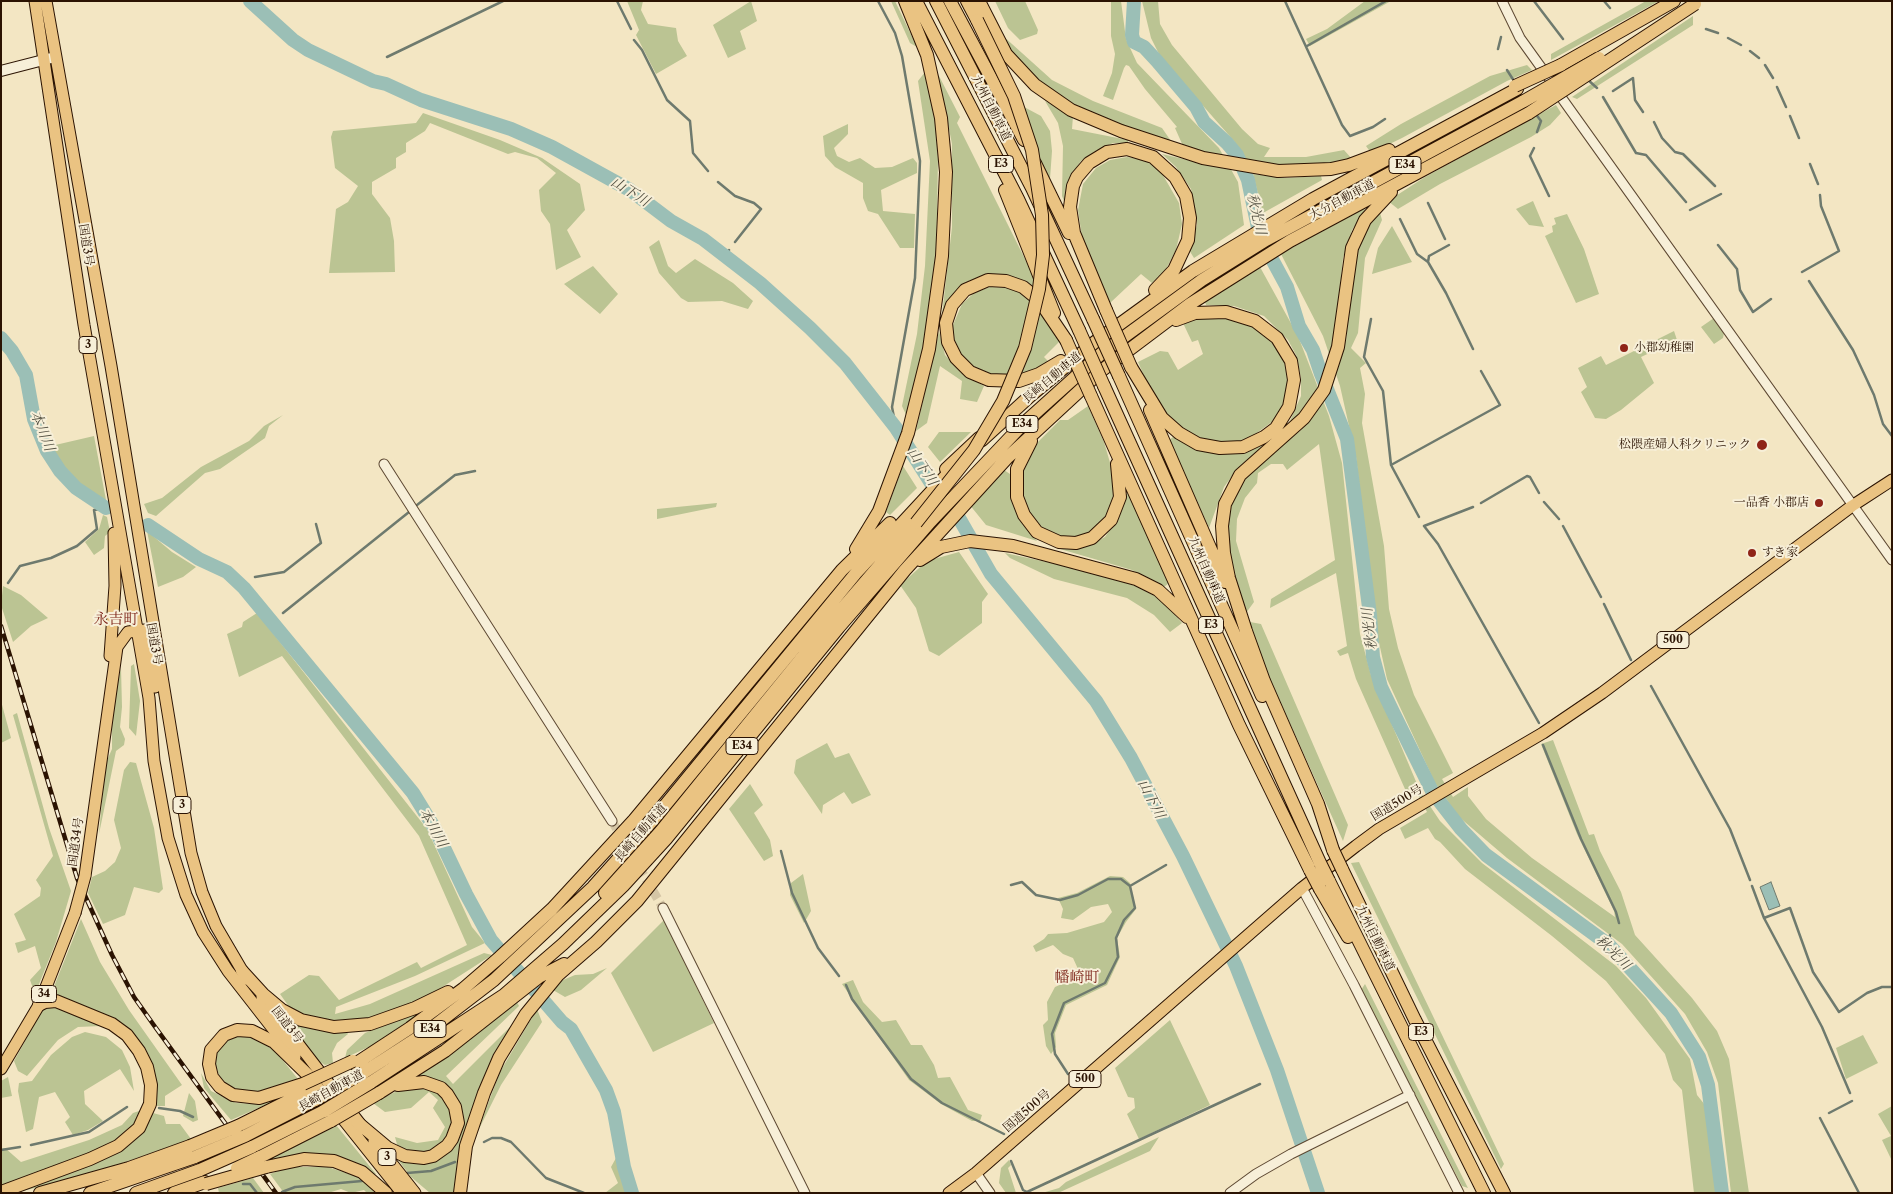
<!DOCTYPE html>
<meta charset="utf-8">
<style>
body{margin:0}
#map{position:relative;width:1893px;height:1194px;overflow:hidden;background:#f3e6c3;font-family:"Libre Caslon Text",serif}
canvas{display:block}
.frame{position:absolute;inset:0;border:2px solid #2b1302;pointer-events:none}
</style>
<div id="map">
<canvas width="1893" height="1194"></canvas>
<div class="frame"></div>
</div>
<script>
const context = document.querySelector('canvas').getContext('2d');
context.lineJoin = 'round';
function paint(path, color) { context.fillStyle = color; context.fill(path, 'evenodd'); }
const toPath = rows => new Path2D(rows.map(r => 'M' + r).join(''));
function strokePath(path, color, width, dash) { context.strokeStyle = color; context.lineWidth = width; context.lineCap = dash ? 'butt' : 'round'; context.setLineDash(dash || []); context.stroke(path); }
function write(font, color, halo, rows, align = 'center') {
  context.font = font + ' "Libre Caslon Text","Noto Serif JP",serif'; context.lineWidth = 4; context.setLineDash([]); context.textBaseline = 'middle'; context.strokeStyle = halo; context.fillStyle = color; for (const [text, x, y, turn = 0] of rows) {
    context.save(); context.translate(x, y); context.rotate((+turn || 0) * Math.PI / 180); context.textAlign = isNaN(turn) ? turn : align; if (halo) context.strokeText(text, 0, 0); context.fillText(text, 0, 0); context.restore();
  }
}
const green = toPath([
 [627,1,643,1,641,10,648,24,676,28,678,41,687,56,656,74,636,35,639,30],
 [751,1,757,21,740,31,746,49,728,58,713,25],
 [891,1,895,1,917,47,910,43],
 [995,1,1025,1,1038,30,1037,34,1020,40,1008,28],
 [1111,1,1121,1,1126,39,1137,63,1219,148,1238,182,1244,225,1194,258,1189,250,1197,225,1191,189,1176,167,1162,154,1209,165,1183,146,1175,128,1177,127,1145,89,1129,66,1126,65,1124,68,1113,100,1103,96,1112,73,1115,54,1111,36],
 [1142,1,1158,1,1160,24,1172,45,1242,129,1258,144,1270,148,1264,157,1306,157,1344,150,1352,159,1328,164,1276,165,1246,161,1234,141,1161,58,1151,38],
 [1365,1,1391,1,1310,46,1306,39,1327,29],
 [1646,1,1659,1,1551,60,1551,54],
 [1693,16,1693,25,1577,99,1572,97],
 [1002,35,1052,80,1093,101,1162,128,1171,141,1140,133,1081,111,1050,89,1020,63],
 [1527,65,1532,70,1507,81,1402,138,1371,153,1366,146,1401,124,1490,76],
 [925,72,935,114,938,160,936,264,922,351,907,417,902,406,917,334,925,266,930,161,918,81],
 [938,74,960,117,957,123,1043,295,1024,281,1004,274,987,274,966,282,953,294,942,315,952,227,952,144],
 [1011,100,1041,116,1050,131,1052,151,1050,179],
 [1045,101,1073,116,1072,129,1128,140,1128,143,1113,143,1096,151,1081,161,1069,179,1066,206,1062,196,1063,146,1058,123],
 [1556,105,1561,113,1550,125,1531,137,1440,184,1398,209,1388,201,1425,177],
 [423,113,500,140,542,158,580,184,585,210,567,230,581,257,556,270,550,224,541,211,539,190,556,173,537,158,515,152,508,154,430,123,425,131,406,143,406,152,396,158,396,168,372,182,372,194,390,218,394,241,395,272,329,273,336,209,348,202,358,186,335,168,331,137,333,131,416,123],
 [848,124,848,134,834,148,837,156,849,162,860,158,875,168,892,167,913,158,917,163,917,173,881,190,883,211,915,214,914,248,900,248,878,214,868,211,863,198,863,183,835,167,825,156,823,136],
 [1127,157,1145,160,1160,170,1179,203,1182,224,1176,250,1166,269,1152,283,1141,274,1110,303,1083,244,1078,210,1083,184,1096,168,1110,160],
 [1253,174,1285,178,1321,176,1322,180,1263,213],
 [1533,201,1544,227,1529,225,1516,209],
 [1363,207,1365,210,1352,230,1343,258,1336,329,1346,341,1354,260,1362,234,1379,209,1382,220,1365,258,1358,333,1351,348,1366,363,1360,368,1365,394,1362,423,1384,546,1389,609,1398,648,1414,695,1453,773,1442,779,1453,797,1468,787,1468,796,1486,819,1532,858,1615,917,1614,911,1577,834,1541,744,1553,740,1589,835,1594,834,1600,851,1621,892,1635,935,1692,998,1717,1031,1729,1059,1749,1193,1731,1193,1718,1083,1707,1052,1685,1014,1622,944,1507,858,1459,817,1435,783,1387,679,1378,638,1356,457,1340,386,1323,336,1281,254],
 [1567,214,1584,249,1599,294,1576,303,1545,236,1553,232,1552,226,1556,224,1554,218],
 [1392,226,1412,262,1372,274,1378,248],
 [659,240,668,266,676,273,695,259,733,283,753,301,748,309,722,301,688,302,681,298,659,273,649,247],
 [593,266,618,294,600,314,564,284],
 [1260,267,1298,336,1329,416,1342,463,1360,634,1371,675,1420,791,1440,821,1482,863,1616,966,1646,998,1690,1059,1697,1095,1705,1105,1716,1193,1694,1193,1682,1090,1673,1080,1665,1054,1606,981,1552,936,1465,869,1440,842,1435,839,1428,828,1405,839,1400,828,1427,812,1417,793,1409,798,1356,679,1348,653,1340,656,1337,651,1347,646,1336,573,1270,608,1271,599,1335,560,1319,444,1287,470,1283,464,1271,464,1258,473,1257,483,1245,498,1237,519,1236,541,1254,602,1246,613,1230,559,1227,512,1236,490,1252,468,1300,431,1314,415,1301,415,1290,421,1301,396,1301,378,1296,355,1288,340,1264,316,1234,306,1206,305,1205,302],
 [990,287,1012,288,1028,297,1047,321,1060,341,1044,357,1050,363,1025,374,1000,377,977,371,962,359,953,343,953,325,962,304,974,293],
 [1202,317,1230,318,1252,325,1273,342,1285,363,1288,384,1284,402,1276,419,1247,440,1229,443,1208,441,1187,432,1168,416,1152,394,1138,362,1160,351,1168,352,1178,370,1203,354,1198,340,1192,342,1183,323],
 [1714,318,1724,333,1723,338,1714,344,1701,327],
 [939,331,945,355,963,374,984,386,977,402,960,399,962,381,940,366,927,423,916,431],
 [1674,331,1677,340,1641,357,1654,383,1621,410,1606,419,1595,418,1581,392,1587,387,1578,368,1601,356,1606,365],
 [1088,406,1104,442,1113,473,1114,497,1107,516,1096,529,1083,537,1070,539,1055,536,1041,527,1028,513,1023,495,1022,473,1033,447,1060,420,1068,420],
 [283,415,269,426,265,438,220,469,205,473,156,516,148,513,144,504,162,498,201,467,249,441,264,426],
 [939,432,971,432,940,462,928,447],
 [94,436,106,500,90,494,63,465,51,446],
 [1173,437,1194,449,1217,454,1236,453,1265,445,1238,468,1224,487,1209,528,1169,440],
 [903,466,917,488,890,515,886,512],
 [1004,470,1010,474,1010,497,1019,519,1037,541,986,525,969,504],
 [1129,493,1169,583,1164,587,1132,570,1060,549,1088,546,1105,537,1119,516,1125,495],
 [717,503,716,507,657,519,657,509],
 [103,515,107,517,110,532,105,536,104,548,94,555,85,542,99,529],
 [147,531,172,552,196,567,183,577,158,587],
 [959,552,988,594,982,602,982,623,939,656,929,651,916,608,900,585,927,561],
 [1005,553,1088,571,1137,586,1163,601,1182,623,1170,632,1154,615,1127,598,1054,579,1010,558],
 [3,586,21,595,48,618,31,626,13,642,1,605],
 [257,613,427,829,472,927,485,943,415,976,336,1007,335,1014,370,1004,484,953,492,955,430,995,384,1014,352,1023,312,1018,292,1011,280,994,309,975,319,976,339,1000,417,962,421,968,467,945,419,836,282,656,239,677,227,634,242,627,243,622],
 [1250,622,1261,624,1348,825,1343,841,1265,668],
 [134,664,140,701,136,736,129,728,131,666],
 [121,668,122,707,120,727,125,739,124,745,116,751,99,834,105,765,112,749,112,710],
 [1,701,11,738,1,743],
 [17,713,49,828,71,891,56,942,35,994,30,980,41,968,35,946,18,953,15,943,26,940,14,914,40,896,41,888,36,880,53,856,13,715],
 [827,743,835,758,849,753,871,795,852,804,844,792,823,805,822,814,794,773,796,760],
 [130,762,136,763,154,828,163,889,159,893,134,887,125,915,103,924,88,893,92,877,105,871,115,862,121,848,114,820,124,770],
 [750,784,763,805,754,813,770,840,773,856,764,861,729,809],
 [1359,862,1504,1164,1501,1169,1351,863],
 [803,874,811,911,804,923,790,895,791,883],
 [1110,876,1123,877,1130,883,1136,909,1126,922,1117,938,1120,957,1107,985,1066,1005,1055,1033,1056,1047,1051,1054,1046,1046,1043,1025,1048,1020,1047,1002,1055,987,1071,980,1078,969,1073,958,1063,954,1053,945,1036,952,1033,946,1044,939,1048,934,1067,933,1104,922,1112,912,1108,904,1091,907,1073,920,1061,918,1063,909,1058,898,1077,893],
 [81,919,100,962,129,1010,182,1085,165,1096,165,1106,156,1106,135,1036,57,995,53,989],
 [664,920,714,1023,653,1052,611,973],
 [607,968,581,990,565,997,553,990,563,980,575,975,593,974],
 [853,980,863,1002,882,1022,896,1020,911,1045,922,1045,934,1065,938,1078,950,1077,968,1110,982,1115,980,1121,972,1121,941,1104,909,1080,842,984],
 [1365,984,1468,1188,1462,1186,1361,990],
 [517,1002,519,1006,446,1076,453,1084,514,1023,462,1144,454,1193,430,1193,411,1177,396,1157,430,1161,461,1124,459,1101,450,1088,432,1079,414,1077],
 [51,1006,64,1006,101,1026,78,1027,58,1040,27,1076,18,1071,14,1061,43,1009],
 [432,1006,373,1045,345,1058,347,1050,365,1033],
 [537,1009,542,1022,501,1085,477,1133,500,1072],
 [288,1018,346,1031,348,1034,337,1043,332,1053,333,1063,325,1065,317,1060,286,1021],
 [1170,1020,1210,1105,1139,1139,1127,1114,1135,1108,1134,1098,1128,1097,1115,1068],
 [85,1032,106,1037,122,1050,130,1067,134,1091,120,1069,84,1091,85,1104,103,1121,88,1130,73,1135,65,1122,70,1117,55,1092,39,1097,33,1129,26,1132,18,1091,19,1083,32,1081,51,1055,72,1037],
 [1863,1035,1878,1063,1846,1079,1836,1048],
 [239,1036,256,1038,276,1052,298,1079,268,1090,248,1092,230,1087,220,1078,215,1064,216,1051,224,1042],
 [201,1073,211,1091,236,1103,256,1104,279,1099,231,1120,204,1088],
 [8,1077,12,1096,1,1098,1,1081],
 [415,1087,433,1089,445,1099,451,1112,452,1126,446,1139,435,1149,418,1153,398,1148,395,1137,417,1143,438,1140,445,1127,433,1108,438,1100,429,1092,411,1108,385,1112,373,1103,399,1090],
 [189,1093,195,1101,198,1120,193,1122,183,1116],
 [1892,1106,1892,1161,1882,1140,1891,1136,1878,1114],
 [145,1109,136,1125,115,1141,66,1164,1,1186,1,1149,5,1148,21,1162,89,1140,122,1125,133,1113],
 [153,1113,164,1116,166,1124,180,1124,191,1139,80,1178,13,1193,143,1132],
 [336,1125,376,1174,372,1174,356,1164,267,1163,264,1160],
 [1159,1137,1150,1151,1058,1193,1042,1193,1059,1188,1066,1182],
 [616,1158,628,1193,605,1193,618,1183,611,1167],
 [1009,1160,1011,1165,1008,1168,1016,1193,1006,1193,999,1183,1001,1168],
 [289,1167,328,1167,361,1178,375,1193,367,1193,364,1190,351,1193,341,1189,328,1193,284,1193,270,1174],
 [253,1178,264,1193,219,1193,218,1188]
]);
const water = toPath([
 [1771,882,1780,906,1769,910,1760,887,1771,882]
]);
const stream = toPath([
 [617,1,631,29],
 [878,1,895,33,902,56,920,161,915,278,892,407,896,428],
 [1285,1,1342,125,1350,136,1373,127,1385,119],
 [1534,1,1563,39],
 [1604,1,1610,8],
 [1706,29,1718,33],
 [1728,38,1741,45],
 [634,40,642,50,667,100,690,121,693,153,708,171],
 [1307,46,1386,1],
 [1498,49,1501,37],
 [1750,51,1759,58],
 [387,57,503,1],
 [1765,65,1773,78],
 [1507,70,1514,81],
 [1587,79,1597,88],
 [1777,87,1786,107],
 [1613,91,1633,78,1635,100,1643,112],
 [1603,97,1636,153,1646,155,1686,202],
 [1535,113,1541,121,1537,132],
 [1790,116,1799,138],
 [1654,122,1662,138,1675,152,1683,154,1715,186],
 [1534,148,1530,156,1549,196],
 [1810,164,1818,184],
 [718,182,735,196,754,203,761,209,735,242],
 [1428,203,1445,239],
 [1690,210,1721,194],
 [1400,219,1417,254,1428,262,1446,293,1473,349],
 [1718,245,1737,269,1740,290,1753,312,1771,299],
 [724,256,729,250],
 [1428,262,1429,256,1449,245],
 [1802,272,1839,251,1821,206,1820,195],
 [1809,281,1853,350,1874,395,1883,424,1892,436],
 [1371,319,1364,357,1383,391,1391,465],
 [1544,502,1559,519],
 [1481,503,1527,476,1530,477,1539,493],
 [417,505,455,475,475,471],
 [1473,507,1424,526,1438,544,1539,723],
 [1419,517,1391,465,1500,405,1481,371],
 [1563,526,1601,597],
 [255,577,284,572,321,543,316,524],
 [8,583,20,566,51,558,77,546,97,529,94,510,106,508],
 [1604,604,1631,660],
 [283,613,409,512],
 [1651,686,1730,829,1750,880],
 [1543,745,1581,839,1616,912,1619,923],
 [781,851,792,893,818,948,839,976],
 [1011,885,1022,882,1036,895,1060,900,1078,895,1108,879,1121,879,1130,886,1166,865],
 [1752,886,1764,918,1822,1027,1850,1093],
 [1764,918,1790,908,1813,972,1839,1012,1867,993,1882,987,1892,987],
 [1609,945,1610,935],
 [846,985,852,999,911,1079,942,1103,1004,1134],
 [1068,1074,1055,1054,1052,1034,1064,1003,1105,983,1118,957,1116,938,1124,920,1135,908,1130,886],
 [159,1108,180,1111,193,1117],
 [1829,1113,1852,1101],
 [1820,1118,1859,1193],
 [484,1142,492,1138,501,1138,511,1142,546,1178,584,1193],
 [31,1145,89,1132,127,1107],
 [1,1150,20,1147],
 [1011,1161,1023,1190,1027,1192,1260,1084],
 [407,1173,431,1171,455,1162],
 [243,1184,250,1184,257,1193],
 [282,1192,295,1187,362,1181]
]);
const river = toPath([
 [250,1,293,40,308,50,373,81,386,84,421,100,511,129,552,147,630,190,671,221,703,239,760,283,810,328,845,363,896,428,931,483,955,511,991,574,1096,701,1131,758,1183,856,1236,966,1277,1070,1318,1193],
 [1134,1,1132,35,1134,42,1144,47,1157,61,1196,107,1204,122,1227,143,1237,155,1248,180,1260,237,1287,287,1299,326,1313,350,1321,374,1347,439,1370,615,1373,657,1381,687,1393,712,1433,793,1461,829,1486,855,1609,945,1671,1013,1699,1057,1708,1085,1722,1193],
 [1,338,12,351,26,375,34,419,47,451,60,471,76,488,106,508],
 [148,525,199,559,227,572,244,588,413,793,435,829,466,894,491,940,562,1022,571,1029,606,1090,614,1112,624,1167,632,1193]
]);
const tertiaryTunnel = toPath([
 [612,821,663,908]
]);
const tertiary = toPath([
 [1502,1,1520,38,1548,77],
 [1556,90,1892,560],
 [384,464,612,821],
 [1302,888,1354,985,1459,1193],
 [663,908,805,1193],
 [976,1173,990,1193],
 [1230,1193,1256,1174,1291,1154,1410,1095]
]);
const secondary = toPath([
 [1,71,55,57]
]);
const trunk = toPath([
 [35,1,84,325,149,698,154,761,168,838,186,895,203,932,228,971,295,1057],
 [46,1,111,366,191,853,202,892,216,926,247,979],
 [149,638,155,687],
 [110,656,115,586,114,533],
 [85,876,117,647,128,632,145,630],
 [262,997,364,1129],
 [1,1069,39,1005,75,913],
 [307,1074,402,1193],
 [374,1141,415,1193],
 [949,1193,976,1173,1302,888,1356,846,1379,829,1543,733,1602,693,1852,506,1892,480]
]);
const motorway = toPath([
 [916,1,1018,199,1079,330],
 [936,1,1032,188,1093,319],
 [950,1,1024,140],
 [967,1,977,20],
 [979,1,1006,54,1035,85,1071,110,1121,131,1203,158,1278,171,1331,169,1349,165,1389,150],
 [1561,65,1674,1],
 [1035,163,1069,233],
 [1005,190,1054,313],
 [1106,310,1074,233,1070,207,1073,186,1077,177,1089,163,1107,152,1127,149,1153,157,1175,177,1186,196,1190,218,1188,240,1174,270,1155,290],
 [1061,361,1039,374,1019,381,989,380,970,372,956,358,948,342,946,323,952,305,965,290,988,280,1006,281,1023,287,1039,300,1066,340],
 [1131,367,1162,418,1179,433,1198,444,1220,448,1243,447,1264,437,1276,428,1289,407,1294,380,1291,361,1277,338,1255,321,1226,312,1195,313,1176,320],
 [1119,376,1262,696],
 [1104,386,1320,863],
 [1091,396,1239,725,1310,870],
 [1150,410,1225,582],
 [982,440,1030,396,1095,342,1193,271,1313,199,1517,89],
 [1031,441,1017,469,1017,497,1024,515,1037,532,1059,542,1076,543,1092,538,1111,520,1120,497,1117,464],
 [946,469,979,438],
 [856,549,879,511,908,433,929,349,942,256,946,172,941,118,927,55,905,1],
 [920,560,941,547,970,541,1013,546,1136,579,1158,590,1187,617],
 [1333,850,1318,804,1264,681,1246,631,1229,578,1224,553,1222,526,1225,504,1240,475,1304,418,1324,390,1338,347,1352,248,1365,220,1391,192],
 [1342,869,1415,1020,1504,1193],
 [1329,881,1484,1193],
 [1320,889,1348,937],
 [605,893,661,831,835,617,916,523],
 [242,971,263,994,282,1010,301,1020,334,1027,370,1024,415,1008,448,992],
 [355,1064,410,1028,463,989,500,957,552,909,634,820,842,570,890,523],
 [363,1073,425,1033,494,980,593,887,653,820,856,573,955,466],
 [370,1083,504,995,563,944,623,886,666,839,839,627,930,522,1022,425,1102,353,1202,280,1266,240,1524,101],
 [303,1084,259,1098,233,1095,220,1087,212,1077,209,1064,211,1050,224,1035,237,1030,252,1031,274,1042,309,1076],
 [379,1093,445,1051,539,977,564,964],
 [357,1122,388,1148,405,1156,424,1158,433,1156,447,1146,452,1139,458,1123,455,1107,447,1094,441,1088,424,1082,398,1085],
 [238,1126,308,1091],
 [245,1136,315,1100],
 [252,1147,324,1111],
 [260,1157,331,1121],
 [266,1167,304,1159,334,1161,362,1172,386,1193],
 [1,1192,90,1159,118,1146,139,1128,150,1104,151,1085,147,1067,139,1051,127,1035,112,1024,56,1001,45,1002,39,1005],
 [40,1193,129,1168,190,1146],
 [90,1193,195,1157],
 [136,1193,200,1170],
 [174,1193,205,1182],
 [460,1193,466,1146,484,1093,499,1058,526,1014,558,975,596,942,637,901,905,570,1008,457,1101,371,1190,304,1290,241,1529,113]
]);
const rail = toPath([
 [1,626,77,878,112,955,134,997,153,1024,276,1193]
]);
const trunkBridge = toPath([
 [75,913,85,876]
]);
const motorwayBridge = toPath([
 [1515,86,1561,65],
 [1524,101,1599,58],
 [1529,113,1695,4],
 [1106,310,1131,367],
 [1093,319,1119,376],
 [1079,330,1104,386],
 [1066,340,1091,396],
 [916,523,974,450,1003,401,1025,348,1039,289,1043,255,1042,215,1032,150,1014,96,977,20],
 [1333,850,1342,869],
 [1320,863,1329,881],
 [1310,870,1320,889],
 [303,1084,353,1061],
 [315,1100,363,1073],
 [324,1111,370,1083],
 [331,1121,379,1093],
 [190,1146,238,1126],
 [195,1157,245,1136],
 [237,1168,260,1157],
 [200,1170,252,1147],
 [206,1184,266,1167]
]);
const markers = [
 [1624,348,5,"#8f2418"],
 [1762,445,6,"#8f2418"],
 [1819,503,5,"#8f2418"],
 [1752,553,5,"#8f2418"]
];
const shields = [
 [1001,164,25],
 [1405,165,32],
 [88,345,18],
 [1022,424,32],
 [1211,625,25],
 [1673,640,32],
 [742,746,32],
 [182,805,18],
 [44,994,25],
 [430,1029,32],
 [1421,1032,25],
 [1085,1079,32],
 [387,1157,18]
];
const shieldNames = [
 ["E3",1001,164],
 ["E34",1405,165],
 ["3",88,345],
 ["E34",1022,424],
 ["E3",1211,625],
 ["500",1673,640],
 ["E34",742,746],
 ["3",182,805],
 ["34",44,994],
 ["E34",430,1029],
 ["E3",1421,1032],
 ["500",1085,1079],
 ["3",387,1157]
];
const streetNames = [
 ["九州自動車道",991,108,63],
 ["大分自動車道",1342,200,-28],
 ["国道3号",86,245,81],
 ["長崎自動車道",1052,378,-40],
 ["九州自動車道",1206,570,66],
 ["国道3号",154,644,80],
 ["国道500号",1397,803,-31],
 ["長崎自動車道",641,833,-49],
 ["国道34号",76,842,-82],
 ["九州自動車道",1375,938,64],
 ["国道3号",287,1025,52],
 ["長崎自動車道",331,1091,-29],
 ["国道500号",1027,1111,-41]
];
const poiNames = [
 ["小郡幼稚園",1634,348],
 ["松隈産婦人科クリニック",1751,445,"right"],
 ["一品香 小郡店",1809,503,"right"],
 ["すき家",1762,553]
];
const waterNames = [
 ["山下川",630,192,32],
 ["秋光川",1256,214,77],
 ["本川川",42,431,68],
 ["山下川",922,467,56],
 ["秋光川",1370,629,-97],
 ["山下川",1151,799,63],
 ["本川川",433,828,61],
 ["秋光川",1613,953,44]
];
const quarterNames = [
 ["永吉町",116,620],
 ["幡崎町",1077,978]
];
paint(green, '#bbc493');
paint(water, '#9bbfb6');
strokePath(water, '#6e7a6e', 1);
strokePath(stream, '#6e7a6e', 2.5);
strokePath(river, '#9bbfb6', 14);
strokePath(tertiaryTunnel, '#d5c6a6', 9, [9, 4.5]);
strokePath(tertiary, '#5d4832', 11);
strokePath(secondary, '#2b1302', 12);
strokePath(trunk, '#2b1302', 13);
strokePath(motorway, '#2b1302', 14);
strokePath(tertiary, '#f7efd8', 9);
strokePath(secondary, '#f7efd8', 10);
strokePath(trunk, '#eac382', 11);
strokePath(motorway, '#eac382', 12);
strokePath(rail, '#2b1302', 4.5);
strokePath(rail, '#f7efd8', 2.5, [8]);
strokePath(trunkBridge, '#2b1302', 13, []);
strokePath(motorwayBridge, '#2b1302', 14, []);
strokePath(trunkBridge, '#eac382', 11);
strokePath(motorwayBridge, '#eac382', 12);
for (const [x, y, r, color] of markers) { const dot = new Path2D(); dot.arc(x, y, r, 0, 2 * Math.PI); context.fillStyle = color; context.fill(dot); strokePath(dot, '#f7efd8', 2); }
for (const [x, y, w] of shields) { const box = new Path2D(); box.roundRect(x - w / 2, y - 8.5, w, 17, 4); context.fillStyle = '#f7efd8'; context.fill(box); strokePath(box, '#2b1302', 1); }
write('bold 11px', '#2b1302', null, shieldNames);
write('12px', '#2b1302', '#f7efd8', streetNames);
write('12px', '#2b1302', '#f7efd8', poiNames, 'left');
write('italic 14px', '#524f41', '#f7efd8', waterNames);
write('15px', '#7a1f14', '#f7efd8', quarterNames);
</script>
